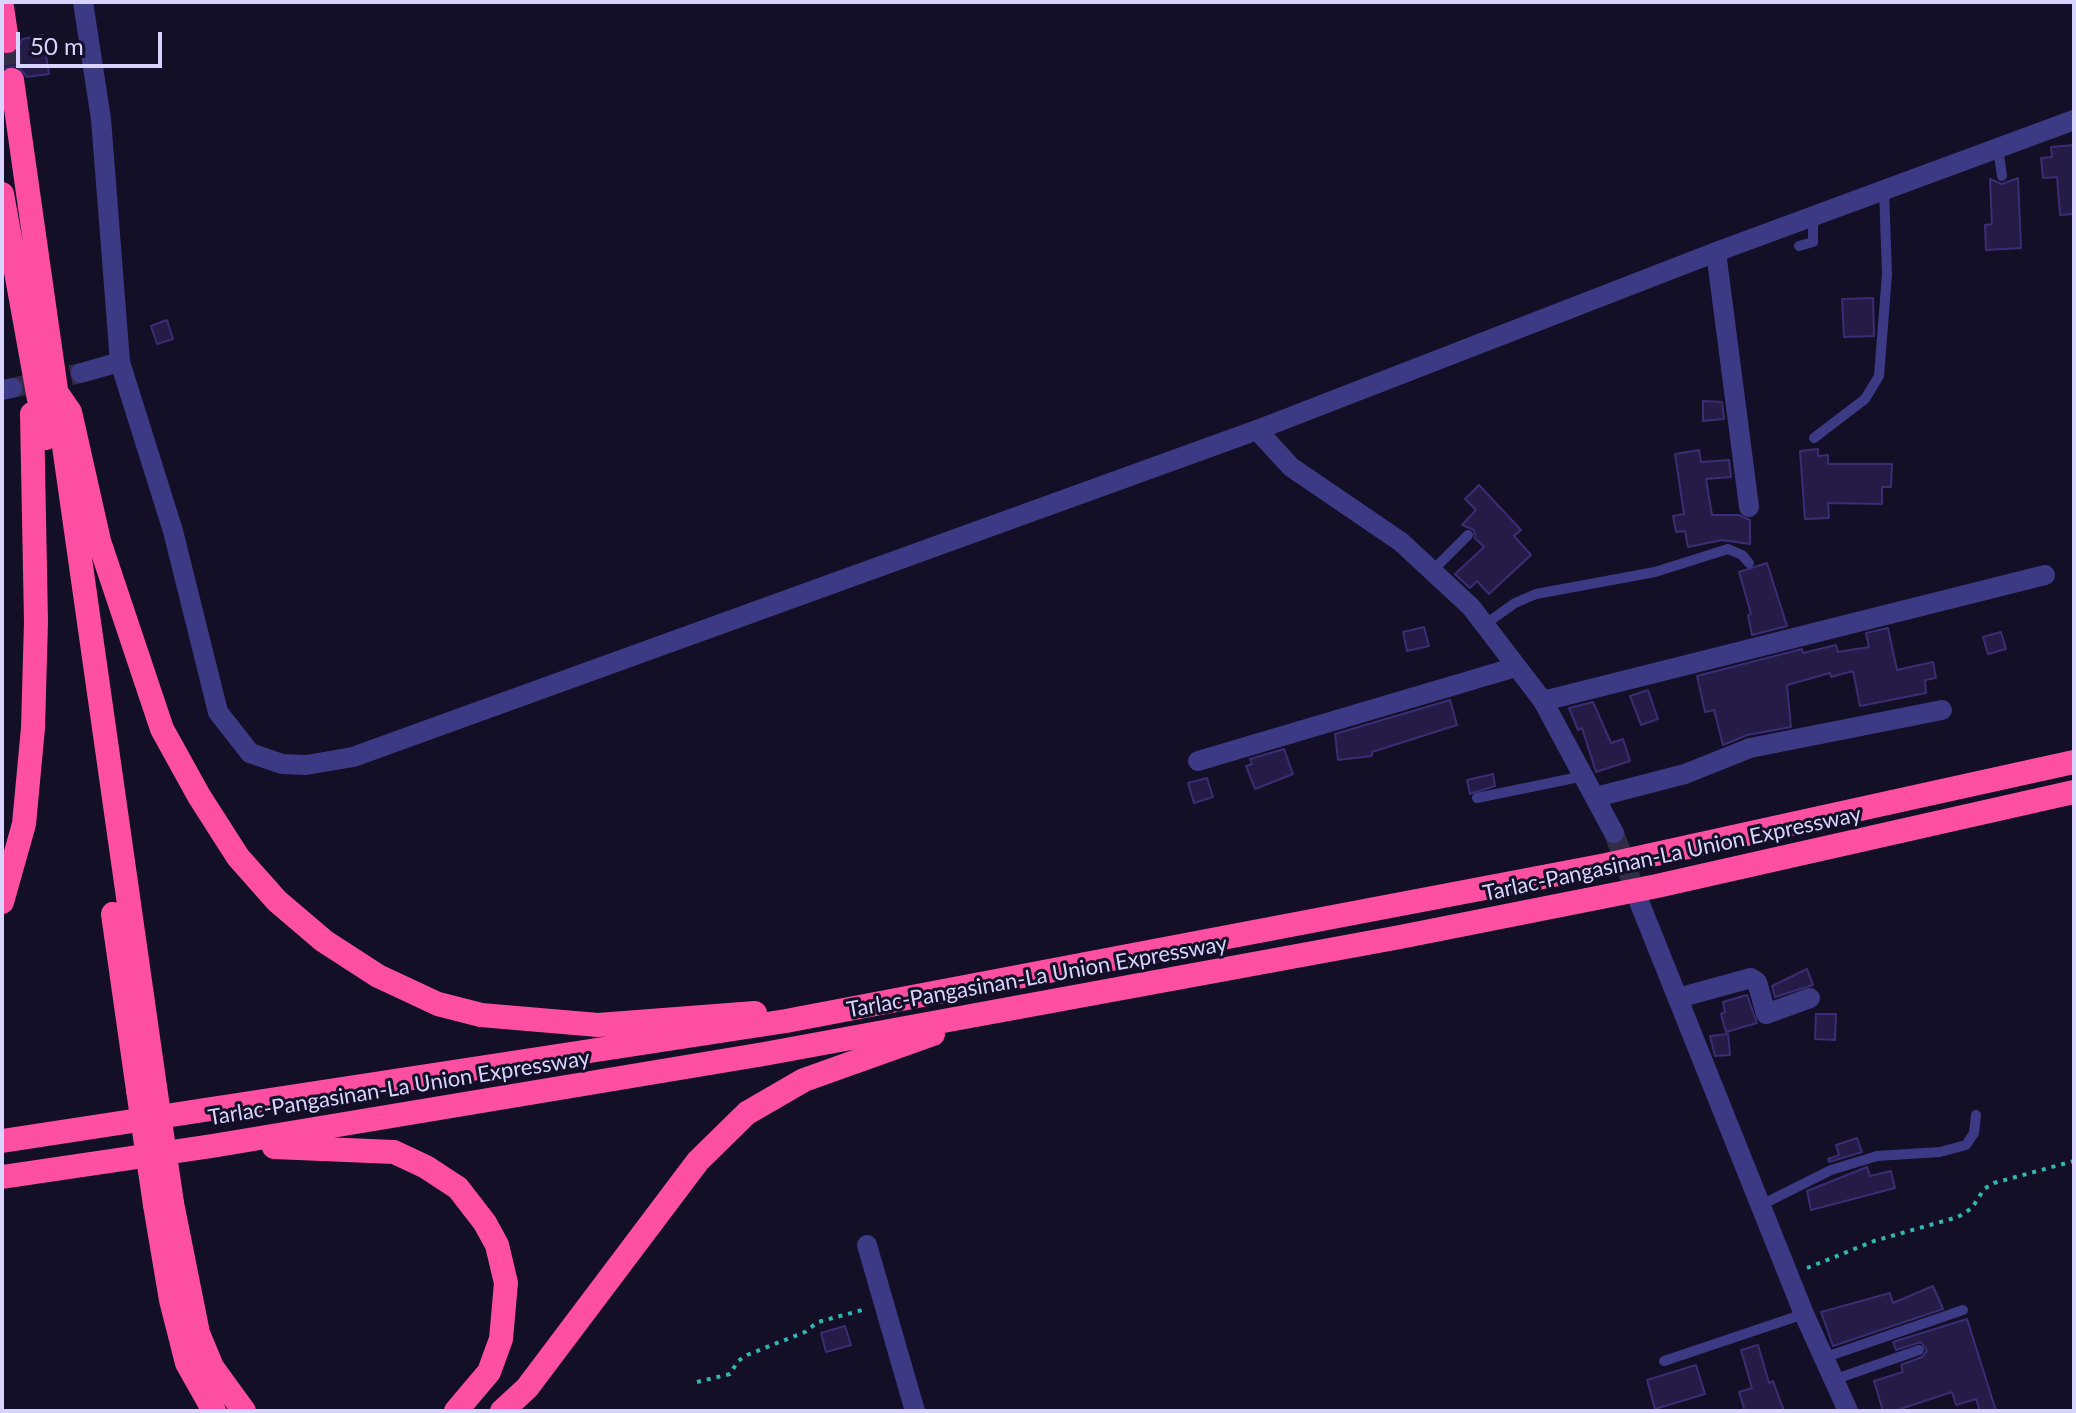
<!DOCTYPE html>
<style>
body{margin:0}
#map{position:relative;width:2076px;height:1413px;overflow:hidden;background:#130f26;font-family:Lato,sans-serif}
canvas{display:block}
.frame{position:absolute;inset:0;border:4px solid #d9d4ff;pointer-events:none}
.scale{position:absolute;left:16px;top:32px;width:146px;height:36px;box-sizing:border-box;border:4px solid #d9d4ff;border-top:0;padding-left:10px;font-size:24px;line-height:28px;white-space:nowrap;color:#d9d4ff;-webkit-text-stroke:6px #130f26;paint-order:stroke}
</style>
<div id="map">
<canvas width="2076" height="1413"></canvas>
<div class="frame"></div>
<div class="scale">50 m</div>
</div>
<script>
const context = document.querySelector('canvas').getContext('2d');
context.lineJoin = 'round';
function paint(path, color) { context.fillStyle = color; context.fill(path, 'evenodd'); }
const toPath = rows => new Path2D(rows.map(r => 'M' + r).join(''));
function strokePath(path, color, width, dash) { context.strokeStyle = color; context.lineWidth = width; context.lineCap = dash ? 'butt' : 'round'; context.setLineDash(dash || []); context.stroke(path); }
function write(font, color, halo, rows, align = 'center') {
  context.font = font + ' Lato,sans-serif'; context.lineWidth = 6; context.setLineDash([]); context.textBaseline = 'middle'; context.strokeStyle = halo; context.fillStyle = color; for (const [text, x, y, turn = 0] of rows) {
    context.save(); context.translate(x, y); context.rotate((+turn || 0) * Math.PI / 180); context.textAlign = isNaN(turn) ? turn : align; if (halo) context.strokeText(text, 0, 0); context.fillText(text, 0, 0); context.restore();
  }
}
const building = toPath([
 [43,35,49,74,27,77,17,66,2,69,2,55,17,52,22,39,43,35],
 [2074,145,2073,214,2060,215,2057,177,2043,178,2041,158,2052,157,2051,147,2074,145],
 [2018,178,2021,248,1986,250,1985,225,1992,224,1990,179,2002,184,2018,178],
 [1873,298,1874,336,1844,337,1842,299,1873,298],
 [167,320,173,339,157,344,151,326,167,320],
 [1703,401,1722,402,1724,419,1703,421,1703,401],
 [1818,449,1818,456,1828,455,1828,464,1892,464,1891,487,1882,487,1882,504,1828,503,1829,518,1805,519,1800,451,1818,449],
 [1699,450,1701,462,1729,460,1731,477,1706,479,1712,515,1739,515,1750,520,1750,544,1722,540,1688,547,1685,531,1676,532,1673,516,1684,514,1675,454,1699,450],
 [1479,485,1521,530,1514,536,1531,555,1489,594,1477,581,1470,588,1455,574,1484,547,1475,538,1474,530,1462,525,1476,510,1465,499,1479,485],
 [1767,563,1787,626,1752,635,1748,615,1751,614,1739,572,1767,563],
 [1424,627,1429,646,1407,651,1403,632,1424,627],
 [1888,628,1897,670,1933,662,1936,678,1925,680,1926,693,1860,706,1853,671,1831,677,1830,673,1787,685,1791,727,1747,735,1723,745,1714,710,1705,712,1697,676,1802,649,1803,653,1836,645,1838,652,1869,647,1866,633,1888,628],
 [2001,632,2006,649,1988,654,1983,637,2001,632],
 [1648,690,1658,719,1641,725,1630,696,1648,690],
 [1450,700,1457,725,1372,752,1372,756,1338,760,1335,734,1450,700],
 [1593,702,1611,743,1623,739,1630,761,1596,772,1582,728,1578,730,1569,708,1593,702],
 [1284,749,1293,774,1255,789,1246,766,1252,764,1250,759,1284,749],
 [1493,774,1495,786,1470,794,1467,780,1493,774],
 [1207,778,1213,797,1194,803,1188,783,1207,778],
 [1807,969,1813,985,1775,997,1772,986,1807,969],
 [1747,995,1757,1023,1726,1032,1721,1014,1725,1012,1723,1002,1747,995],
 [1816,1014,1836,1014,1835,1040,1815,1039,1816,1014],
 [1728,1034,1730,1055,1715,1056,1710,1036,1728,1034],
 [1857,1138,1862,1152,1829,1162,1828,1159,1839,1155,1836,1145,1857,1138],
 [1867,1167,1870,1176,1891,1171,1895,1188,1811,1210,1807,1191,1867,1167],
 [1933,1286,1943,1309,1833,1346,1821,1312,1890,1293,1893,1303,1933,1286],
 [1967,1319,1996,1411,1980,1411,1976,1399,1956,1405,1952,1392,1894,1411,1883,1411,1874,1381,1903,1372,1901,1365,1922,1357,1927,1351,1921,1342,1896,1350,1893,1342,1967,1319],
 [845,1326,851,1345,826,1352,821,1333,845,1326],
 [1758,1345,1769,1383,1773,1381,1784,1411,1745,1411,1739,1392,1752,1388,1741,1350,1758,1345],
 [1696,1365,1705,1394,1655,1409,1647,1380,1696,1365]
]);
const minorTunnel = toPath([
 [12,388,81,373]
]);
const tertiaryTunnel = toPath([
 [1614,833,1640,904]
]);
const motorwayTunnel = toPath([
 [7,41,12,80]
]);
const path = toPath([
 [1807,1268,1874,1241,1958,1217,1972,1208,1984,1189,1994,1183,2074,1161],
 [697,1382,730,1374,738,1361,747,1355,805,1332,818,1322,866,1309]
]);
const service = toPath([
 [1998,148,2002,176],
 [1799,246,1813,242,1813,216],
 [1814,438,1865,399,1879,376,1887,274,1884,190],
 [1432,571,1468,535],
 [1484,625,1515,603,1536,594,1655,572,1728,549,1742,555,1749,563],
 [1477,798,1584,776],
 [1763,1204,1831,1170,1877,1156,1940,1152,1966,1145,1974,1133,1976,1115],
 [1823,1358,1963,1310],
 [1664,1361,1804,1314],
 [1833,1380,1919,1350]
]);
const minor = toPath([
 [1716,252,1749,507],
 [81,373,120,362],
 [2,390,12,388],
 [1257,430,1716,252,2074,120],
 [1543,701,2045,575],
 [1198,761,1516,667],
 [1596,797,1685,774,1750,748,1942,710],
 [1678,998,1751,978,1757,982,1766,1014,1810,998],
 [867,1245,915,1411]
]);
const tertiary = toPath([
 [83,2,101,119,120,362,173,531,218,712,250,753,282,764,306,765,353,757,1257,430,1291,467,1401,542,1471,607,1543,701,1614,833],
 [1640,904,1804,1314,1848,1411]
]);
const motorway = toPath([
 [2,7,7,41],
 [12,80,155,1087],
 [2,194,46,438],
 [59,396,70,412,99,541,162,729,199,796,238,857,277,901,324,941,378,976,438,1004,481,1015,598,1025,755,1013],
 [2,902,24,824,33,728,36,622,32,414],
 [113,914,138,1090],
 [2,1141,786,1021,1606,865,2074,762],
 [274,1147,394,1152,426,1167,458,1188,485,1223,497,1245,506,1283,501,1339,489,1372,456,1411],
 [2,1177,212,1146,764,1054,1400,937,1657,886,2074,792],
 [172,1203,198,1333,212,1367,244,1411],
 [155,1205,171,1300,187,1363,214,1411],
 [502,1411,527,1388,698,1161,747,1113,804,1080,933,1034]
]);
const motorwayBridge = toPath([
 [155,1087,172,1203],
 [138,1090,155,1205]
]);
const streetNames = [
 ["Tarlac-Pangasinan-La Union Expressway",1672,854,-12],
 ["Tarlac-Pangasinan-La Union Expressway",1037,977,-10],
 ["Tarlac-Pangasinan-La Union Expressway",399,1088,-9]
];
paint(building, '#241b47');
strokePath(building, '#3b2d73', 2);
strokePath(minorTunnel, '#312d47', 20, [20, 10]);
strokePath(tertiaryTunnel, '#312d47', 20, [20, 10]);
strokePath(motorwayTunnel, '#312d47', 24, [24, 12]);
strokePath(path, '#2fb8b0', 4, [4, 6]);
strokePath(service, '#3d3a85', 10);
strokePath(minor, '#3d3a85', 20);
strokePath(tertiary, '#3d3a85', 20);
strokePath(motorway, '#ff4fa3', 24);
strokePath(motorwayBridge, '#ff4fa3', 24);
write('22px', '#d9d4ff', '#130f26', streetNames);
</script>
